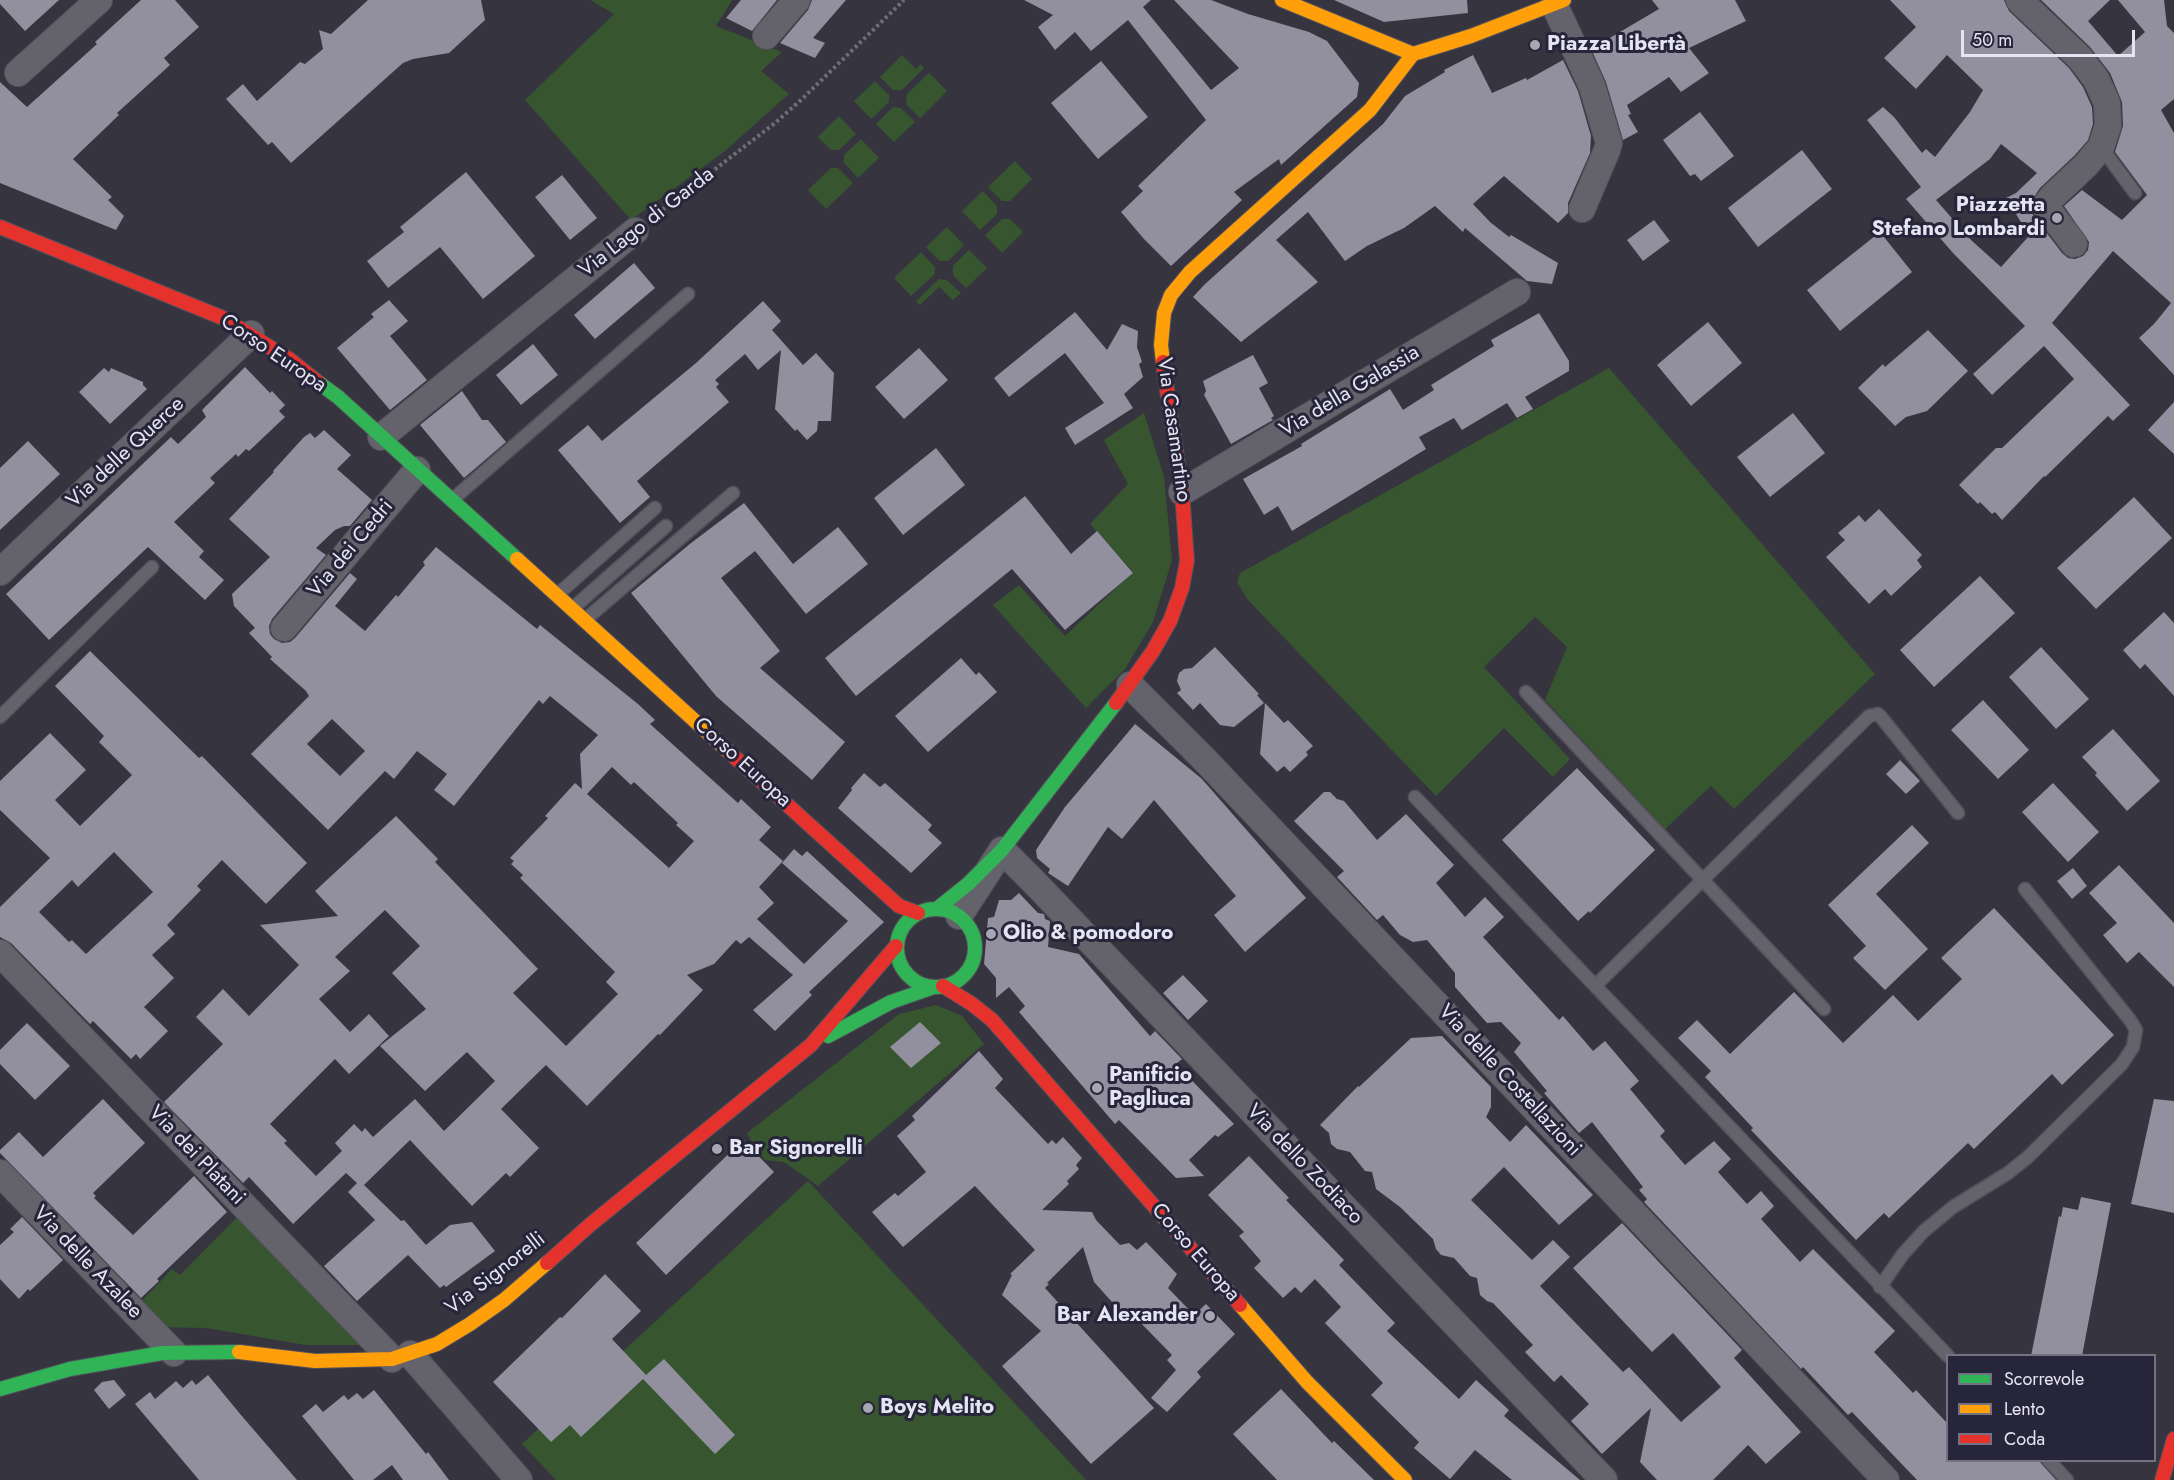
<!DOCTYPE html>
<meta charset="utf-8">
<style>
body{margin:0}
#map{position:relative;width:2174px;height:1480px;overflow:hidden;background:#35343f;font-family:Jost,sans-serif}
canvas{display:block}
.legend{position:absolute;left:1946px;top:1354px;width:210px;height:108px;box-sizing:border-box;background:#27253a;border:2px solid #737184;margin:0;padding:8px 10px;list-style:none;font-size:18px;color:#e5e4f2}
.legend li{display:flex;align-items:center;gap:12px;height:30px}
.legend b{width:30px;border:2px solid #737184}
.scale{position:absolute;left:1961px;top:30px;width:174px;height:27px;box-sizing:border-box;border:3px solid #e5e4f2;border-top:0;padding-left:8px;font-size:18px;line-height:21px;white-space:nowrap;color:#e5e4f2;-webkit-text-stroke:4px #27253a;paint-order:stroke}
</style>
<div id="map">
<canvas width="2174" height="1480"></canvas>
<ul class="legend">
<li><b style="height:8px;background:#30b455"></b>Scorrevole</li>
<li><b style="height:8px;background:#ff9f0a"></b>Lento</li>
<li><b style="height:8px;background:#e5322d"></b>Coda</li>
</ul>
<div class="scale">50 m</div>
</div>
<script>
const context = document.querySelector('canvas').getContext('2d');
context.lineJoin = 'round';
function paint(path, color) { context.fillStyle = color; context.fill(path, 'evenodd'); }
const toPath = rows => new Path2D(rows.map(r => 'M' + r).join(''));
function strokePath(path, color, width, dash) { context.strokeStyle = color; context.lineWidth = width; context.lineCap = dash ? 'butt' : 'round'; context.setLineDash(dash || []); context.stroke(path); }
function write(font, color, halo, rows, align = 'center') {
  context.font = font + ' Jost,sans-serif'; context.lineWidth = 6; context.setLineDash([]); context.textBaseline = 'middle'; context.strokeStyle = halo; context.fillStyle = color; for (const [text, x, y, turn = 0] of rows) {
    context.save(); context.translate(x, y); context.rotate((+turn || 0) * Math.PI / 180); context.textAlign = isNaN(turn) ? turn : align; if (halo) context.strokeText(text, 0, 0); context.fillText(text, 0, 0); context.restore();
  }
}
const green = toPath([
 [590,0,732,0,716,26,782,52,761,71,789,94,725,151,631,220,525,100,614,14],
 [902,55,916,69,921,64,924,68,902,90,893,90,880,77],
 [929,73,947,91,920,118,906,104,907,94],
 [875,81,889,95,889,102,871,119,854,101],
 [893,107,901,108,915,122,894,142,876,124],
 [839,116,856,134,839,150,831,150,818,137],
 [861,139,879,158,858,178,844,163,844,155],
 [1015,161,1032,179,1010,201,1002,201,988,187],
 [831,168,838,168,853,183,826,209,808,190],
 [983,191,997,206,997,214,980,230,962,211],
 [1002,219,1010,219,1023,232,1002,253,985,235],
 [947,227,964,245,948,261,940,261,926,247],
 [969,250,987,268,966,288,953,275,953,266],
 [921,252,935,267,935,274,911,296,894,278],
 [939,279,947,280,961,293,953,300,939,287,920,305,916,301],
 [1609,368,1875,674,1734,809,1711,786,1665,829,1545,700,1567,647,1535,617,1484,667,1570,759,1553,777,1504,728,1436,796,1247,599,1237,582,1240,573],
 [1144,413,1164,477,1172,560,1153,622,1125,669,1086,708,993,605,1019,585,1065,636,1133,572,1090,524,1128,484,1104,440],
 [936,1005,962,1016,984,1044,818,1186,784,1162,765,1160,753,1144,747,1133,899,1014],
 [808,1181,1086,1480,556,1480,522,1444],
 [242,1212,372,1345,306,1345,206,1328,157,1327,139,1304,172,1269,180,1275]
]);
const building = toPath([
 [0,0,59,0,25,31,0,4],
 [141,0,175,0,199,27,164,58,170,65,117,113,119,115,73,159,112,197,108,200,124,216,116,230,0,183,0,82,27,107,97,44,95,42],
 [368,0,481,0,485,20,449,53,413,59,403,63,291,163,272,142,268,145,226,99,243,84,257,101,300,62,305,64,323,49,319,30,331,34],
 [741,0,777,0,752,31,726,18],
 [812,0,846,0,813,38,825,43,815,58,780,43,808,10],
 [1024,0,1151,0,1143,7,1211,90,1239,68,1174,0,1211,0,1248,14,1309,32,1327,41,1359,83,1357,97,1281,165,1279,159,1234,192,1242,200,1171,266,1144,239,1121,212,1143,191,1138,186,1206,120,1128,20,1091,51,1075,32,1055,50,1038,27,1053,15],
 [1334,0,1467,0,1468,13,1384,22],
 [1652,0,1735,0,1746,21,1689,48,1709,73,1681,92,1669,77,1627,105,1631,114,1628,115,1638,132,1623,140,1606,82,1591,49,1659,9],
 [1890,0,2004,0,2009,11,2069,68,2083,87,2092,107,2093,124,2088,140,2075,155,2040,188,2030,203,2033,215,2062,253,2068,258,2075,259,2083,256,2088,250,2089,242,2064,206,2082,190,2122,220,2147,195,2115,152,2123,126,2122,102,2110,73,2090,47,2041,0,2110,0,2088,21,2118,56,2145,32,2118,0,2164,0,2167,26,2174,33,2174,99,2161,110,2174,133,2174,375,2139,338,2154,324,2171,303,2113,251,2052,323,2130,405,2113,421,2108,416,2045,477,2044,476,2002,520,1995,512,1992,514,1980,502,1978,504,1959,485,1996,448,2002,448,2074,379,2044,346,1992,395,1973,374,2025,326,1953,253,1906,199,1921,187,1867,120,1883,107,1894,117,1922,153,1926,149,1935,157,1970,112,1983,90,1947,55,1916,89,1884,58,1916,27],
 [2001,144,2037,173,2016,193,2006,198,2024,227,2022,229,2029,236,2001,267,1971,240,1936,200,1990,159],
 [1473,55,1492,93,1526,78,1527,80,1563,60,1578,91,1591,136,1590,153,1568,203,1568,213,1558,223,1504,176,1473,204,1490,222,1509,237,1511,235,1558,263,1552,284,1527,281,1465,228,1463,232,1435,206,1404,228,1367,246,1345,261,1308,212,1276,240,1318,282,1241,342,1193,297,1204,285,1383,124,1405,96,1445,72,1444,70],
 [1101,61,1148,117,1098,159,1051,103],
 [1700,112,1734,156,1701,181,1695,174,1690,176,1663,140],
 [1802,150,1832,189,1758,247,1728,208],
 [466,172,535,256,483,299,440,247,388,288,367,261,404,232,400,227],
 [562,175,597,218,570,240,535,197],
 [1654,220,1670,241,1643,261,1627,240],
 [1880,232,1912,272,1840,331,1807,290],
 [634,263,655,288,595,339,574,315],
 [389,300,408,321,390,336,427,380,390,410,337,348,374,317,371,314],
 [763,301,781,321,772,330,803,365,816,353,834,373,831,421,818,421,817,431,807,440,797,429,795,431,775,409,781,350,758,370,745,354,715,380,719,384,716,387,729,402,637,481,650,497,620,523,558,450,588,425,602,441,696,363],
 [1075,312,1107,350,1122,324,1138,331,1137,347,1142,362,1139,364,1143,377,1124,394,1133,408,1075,445,1065,428,1104,403,1065,353,1009,397,994,378],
 [1539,313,1569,361,1569,371,1525,397,1533,409,1517,418,1507,403,1462,430,1454,418,1419,437,1426,449,1292,531,1278,506,1264,515,1243,479,1302,446,1301,444,1390,389,1403,410,1434,390,1431,385,1494,346,1491,340],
 [1708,322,1742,363,1691,406,1657,365],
 [1928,330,1968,371,1927,411,1906,417,1895,426,1858,388,1883,364,1885,367],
 [533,344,558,375,521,405,496,375],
 [919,348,948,380,904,419,875,387],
 [1253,355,1268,383,1259,388,1274,416,1271,418,1273,420,1231,444,1204,395,1206,391,1203,381],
 [245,367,270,393,272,391,285,405,279,411,285,417,249,451,246,449,238,457,236,454,210,478,215,483,174,522,204,551,199,557,224,580,205,600,148,547,49,640,6,594,171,437,178,444,206,417,202,410],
 [104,368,109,372,111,368,143,382,143,385,147,389,110,424,79,392],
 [462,391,482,420,488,420,506,442,464,478,420,425],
 [2174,402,2174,454,2148,430],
 [1793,413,1825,453,1770,497,1737,457],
 [324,430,351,455,337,469,372,500,350,526,344,526,335,530,316,548,326,555,272,619,269,626,270,634,274,639,282,643,290,642,295,638,350,573,357,579,335,606,365,631,396,595,398,597,425,565,423,562,436,547,537,629,540,625,638,704,655,720,650,724,738,803,741,799,771,827,759,840,783,861,759,887,774,903,757,919,804,964,848,921,782,863,794,849,802,856,807,851,884,922,809,992,812,995,775,1031,753,1010,793,975,749,937,741,944,736,940,714,964,687,975,703,990,660,1035,658,1034,587,1106,546,1065,501,1109,539,1148,510,1177,506,1173,472,1206,410,1140,364,1185,401,1221,404,1220,426,1245,450,1225,472,1222,495,1251,446,1287,444,1285,440,1288,408,1255,357,1301,324,1266,375,1220,348,1192,357,1183,346,1173,293,1224,249,1177,243,1183,164,1102,223,1044,196,1017,223,989,249,1016,299,965,260,925,338,916,315,891,396,816,438,859,435,862,538,969,513,993,566,1046,618,994,606,982,615,972,520,878,523,875,511,864,514,861,510,858,548,818,545,816,575,783,582,789,580,754,598,735,550,696,543,704,539,700,454,806,434,790,447,774,417,751,394,779,385,771,328,830,251,754,309,696,306,691,270,659,272,657,249,633,255,628,234,606,232,594,270,557,229,519,274,472,273,471,304,437,310,433,315,438],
 [332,719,365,751,340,776,307,744],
 [612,767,631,785,634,782,678,823,676,825,694,841,669,868,587,794],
 [385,910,420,946,392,973,426,1009,380,1046,425,1091,467,1052,495,1081,444,1131,415,1099,373,1137,365,1128,362,1132,354,1124,335,1143,342,1151,316,1176,284,1143,287,1141,270,1124,335,1059,349,1074,389,1036,369,1014,350,1032,319,999,350,971,335,957],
 [28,441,60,474,0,530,0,468],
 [936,448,965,485,903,535,874,498],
 [1025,496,1071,554,1097,531,1133,573,1065,630,1012,569,856,696,825,658],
 [2134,497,2172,538,2096,609,2057,568],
 [744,503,793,564,838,527,868,564,806,614,755,551,721,578,780,651,760,668,845,742,812,780,716,696,631,593,691,543],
 [1879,509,1922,555,1917,560,1922,567,1891,596,1885,589,1869,604,1826,557,1845,540,1838,533,1859,515,1865,522],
 [1980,576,2015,613,1934,687,1900,650],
 [2164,612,2174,623,2174,696,2145,664,2140,669,2123,650],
 [1215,647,1259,694,1257,695,1264,703,1234,727,1220,725,1200,703,1193,710,1177,693,1181,690,1177,681,1179,673,1184,669,1192,668],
 [2041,647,2089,699,2056,729,2009,677],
 [90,651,199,758,202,756,307,863,266,904,222,860,197,886,201,890,167,925,175,934,152,955,174,978,144,1007,168,1031,140,1059,136,1054,131,1059,93,1021,90,1024,11,943,0,937,0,907,50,858,0,810,0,781,50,733,86,770,55,800,80,826,132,775,99,742,104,736,55,686],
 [114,852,153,892,86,954,72,940,69,942,39,912,72,880,78,887],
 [961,658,976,675,979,672,997,692,928,752,895,716],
 [1983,700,2029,750,1998,779,1951,730],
 [1265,703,1284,723,1288,720,1313,746,1306,752,1308,755,1290,772,1284,766,1277,772,1260,754],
 [1135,724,1202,779,1306,898,1245,952,1214,915,1236,896,1154,800,1122,839,1108,827,1068,886,1048,873,1050,869,1037,858,1036,850,1065,807],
 [2113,729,2160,781,2127,811,2095,775,2097,773,2082,757],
 [1900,760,1920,781,1906,794,1886,774],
 [1577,768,1655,850,1590,913,1589,911,1578,921,1502,840],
 [864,773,880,787,885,783,932,825,928,830,942,843,911,873,838,808,852,790,851,788],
 [2053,783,2099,832,2068,862,2022,812],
 [1324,792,1330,792,1337,799,1344,801,1377,840,1406,814,1454,865,1436,883,1465,917,1485,897,1504,917,1483,937,1559,1020,1563,1016,1593,1051,1605,1041,1639,1081,1630,1089,1665,1131,1660,1136,1685,1165,1714,1141,1731,1159,1718,1172,1747,1204,1761,1191,1774,1206,1761,1219,1800,1262,1813,1249,1895,1331,1874,1352,1913,1393,1916,1390,1947,1423,1947,1461,2039,1461,2056,1480,1917,1480,1852,1412,1848,1415,1803,1367,1801,1369,1644,1202,1647,1199,1639,1190,1643,1187,1592,1122,1579,1133,1544,1093,1547,1091,1514,1052,1521,1043,1501,1022,1487,1023,1455,987,1455,973,1427,940,1413,942,1400,935,1383,915,1377,920,1337,877,1344,871,1294,821],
 [1912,825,1929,843,1876,894,1928,949,1885,990,1853,958,1866,946,1828,905],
 [2119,865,2174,923,2174,987,2139,952,2127,963,2103,935,2117,923,2089,893],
 [2073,868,2087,886,2072,899,2057,881],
 [1019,893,1038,913,1044,914,1045,919,1050,921,1048,947,1079,954,1150,1036,1155,1031,1182,1059,1176,1064,1234,1124,1218,1137,1215,1135,1189,1160,1204,1176,1176,1178,1119,1120,1115,1124,1019,1012,1025,1006,1009,987,996,998,996,978,984,964,988,918,994,917,999,900,1011,900],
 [1994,908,2114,1035,2062,1085,2052,1074,1974,1149,1968,1143,1889,1218,1884,1213,1856,1240,1751,1130,1753,1128,1705,1077,1711,1071,1678,1038,1697,1020,1730,1054,1794,992,1843,1043,1893,995,1918,1021,1962,979,1941,958],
 [1183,975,1208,1001,1188,1020,1163,993],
 [920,1022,941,1043,911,1068,890,1047],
 [27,1023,70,1066,35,1100,0,1064,0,1050],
 [1442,1036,1491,1087,1491,1107,1486,1117,1510,1142,1526,1125,1593,1195,1559,1225,1504,1167,1471,1200,1532,1260,1553,1240,1570,1257,1540,1286,1623,1372,1629,1367,1681,1422,1721,1387,1673,1333,1652,1352,1573,1268,1622,1223,1742,1350,1734,1358,1801,1432,1766,1464,1748,1445,1713,1480,1657,1480,1640,1462,1651,1408,1602,1454,1571,1421,1589,1404,1561,1375,1554,1382,1525,1352,1533,1345,1493,1303,1487,1301,1480,1295,1477,1278,1470,1276,1454,1258,1441,1255,1436,1249,1433,1239,1400,1207,1376,1189,1372,1172,1365,1171,1350,1152,1337,1149,1331,1144,1329,1133,1320,1125,1358,1086,1359,1087,1411,1038],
 [979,1051,1003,1079,995,1088,1048,1144,1052,1140,1056,1144,1063,1137,1082,1158,1076,1165,1079,1169,1067,1181,1069,1184,1042,1210,1092,1212,1096,1220,1120,1245,1129,1243,1137,1250,1146,1242,1177,1274,1168,1288,1194,1315,1206,1304,1235,1334,1197,1372,1201,1377,1167,1412,1151,1398,1176,1370,1167,1360,1172,1355,1135,1317,1130,1322,1094,1282,1083,1247,1047,1283,1049,1284,1045,1288,1154,1408,1091,1464,1002,1366,1041,1331,1002,1295,1012,1275,1010,1274,1035,1250,975,1186,903,1247,872,1212,895,1193,898,1196,926,1172,897,1136,915,1120,912,1116],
 [103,1099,145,1143,93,1193,96,1196,94,1198,133,1235,194,1176,227,1212,157,1279,159,1281,141,1298,0,1153,0,1150,19,1132,43,1157],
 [2154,1099,2174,1101,2174,1213,2131,1204],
 [743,1140,774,1172,666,1275,636,1243],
 [1249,1156,1289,1198,1286,1200,1344,1260,1339,1265,1395,1323,1387,1331,1459,1399,1476,1380,1509,1410,1504,1416,1580,1480,1512,1480,1475,1450,1450,1479,1414,1448,1419,1442,1371,1395,1383,1383,1325,1323,1341,1307,1315,1279,1301,1293,1295,1287,1283,1298,1254,1268,1261,1261,1239,1236,1244,1232,1208,1195],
 [2081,1197,2111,1203,2082,1356,2031,1356,2059,1216,2061,1217,2063,1207,2078,1210],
 [22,1217,63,1260,30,1291,28,1289,19,1299,0,1279,0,1245,14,1232,10,1229],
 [605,1274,641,1311,612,1339,646,1375,664,1359,735,1435,715,1454,643,1379,581,1437,570,1425,551,1442,493,1382,560,1317,562,1318],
 [208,1375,241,1415,297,1480,199,1480,135,1404,150,1392,155,1399,176,1381,183,1388,192,1380,196,1385],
 [114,1380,126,1395,109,1409,94,1390,102,1382],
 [1281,1389,1332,1443,1334,1441,1374,1480,1277,1480,1233,1434],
 [374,1390,426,1454,428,1452,449,1480,403,1480,392,1465,373,1480,354,1480,302,1416,316,1404,323,1412,344,1395,348,1400,357,1393,363,1399]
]);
const path = toPath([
 [653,217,775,123,802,99,904,0]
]);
const lane = toPath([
 [2101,147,2135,193],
 [452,500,688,294],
 [557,595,655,508],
 [573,608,666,526],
 [586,619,733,493],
 [1526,692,1824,1009],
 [0,717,152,567],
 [1415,797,1948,1356],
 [1595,986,1869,716,1878,714,1881,717,1958,813],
 [1880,1287,1903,1254,1924,1231,1953,1207,2008,1173,2028,1157,2122,1064,2133,1047,2136,1030,2130,1020,2025,889],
 [2048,1460,2067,1480]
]);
const street = toPath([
 [2019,0,2080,58,2096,79,2107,103,2108,126,2101,147,2086,165,2052,197,2045,206,2074,244],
 [1554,4,1592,86,1609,143,1607,150,1582,209],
 [766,36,797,0],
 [18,73,99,0],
 [381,437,635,231],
 [1182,492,1517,292],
 [0,572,251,334],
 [284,628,417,470],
 [1130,685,1206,761,1886,1480],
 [959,916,1002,850,1035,883,1604,1480],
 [0,953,392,1359],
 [0,1173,174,1353],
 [410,1354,519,1480]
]);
const fast = toPath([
 [319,383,338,397,517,559],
 [938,908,968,884,1002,850,1116,703],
 '897 948a39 39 0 1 1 78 0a39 39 0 1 1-78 0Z',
 [828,1036,891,1002,934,987],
 [0,1389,70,1369,162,1353,239,1352]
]);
const slow = toPath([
 [1282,0,1413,54,1471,36,1564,0],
 [1163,362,1161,345,1164,313,1171,295,1190,272,1370,110,1413,54],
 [517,559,729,752],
 [1240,1305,1307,1382,1405,1480],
 [239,1352,315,1361,392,1359,437,1344,470,1324,504,1300,547,1263]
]);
const jam = toPath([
 [0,227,223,318,289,359,319,383],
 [1116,703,1153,651,1170,621,1182,588,1187,561,1182,492,1163,362],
 [729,752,899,906,918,913],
 [943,986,972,1004,992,1020,1240,1305],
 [547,1263,591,1224,811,1045,896,946],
 [2162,1480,2174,1439]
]);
const markers = [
 [1535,45,6,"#a7a6b3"],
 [2057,218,6,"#a7a6b3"],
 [991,934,6,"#a7a6b3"],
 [1097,1088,6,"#a7a6b3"],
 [717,1149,6,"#a7a6b3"],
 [1210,1316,6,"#a7a6b3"],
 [868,1408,6,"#a7a6b3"]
];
const poiNames = [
 ["Piazza Libertà",1547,45],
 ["Piazzetta",2045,206,"right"],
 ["Stefano Lombardi",2045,230,"right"],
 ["Olio & pomodoro",1003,934],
 ["Panificio",1109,1076],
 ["Pagliuca",1109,1100],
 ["Bar Signorelli",729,1149],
 ["Bar Alexander",1198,1316,"right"],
 ["Boys Melito",880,1408]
];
const streetNames = [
 ["Via Lago di Garda",647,223,-38],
 ["Corso Europa",273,354,34],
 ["Via della Galassia",1350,392,-31],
 ["Via Casamartino",1173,430,82],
 ["Via delle Querce",126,453,-43],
 ["Via dei Cedri",351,549,-50],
 ["Corso Europa",742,763,42],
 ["Via delle Costellazioni",1509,1081,47],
 ["Via dei Platani",196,1156,46],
 ["Via dello Zodiaco",1304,1165,46],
 ["Corso Europa",1195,1253,49],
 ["Via delle Azalee",87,1263,46],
 ["Via Signorelli",496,1274,-38]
];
paint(green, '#375630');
paint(building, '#928f9e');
strokePath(lane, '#52515b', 15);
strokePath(street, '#52515b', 28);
strokePath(fast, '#52515b', 16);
strokePath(slow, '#52515b', 16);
strokePath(jam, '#52515b', 16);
strokePath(path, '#6f6e75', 4, [3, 3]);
strokePath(lane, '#64636b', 12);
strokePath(street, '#64636b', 26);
strokePath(fast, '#30b455', 14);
strokePath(slow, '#ff9f0a', 14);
strokePath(jam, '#e5322d', 14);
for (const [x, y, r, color] of markers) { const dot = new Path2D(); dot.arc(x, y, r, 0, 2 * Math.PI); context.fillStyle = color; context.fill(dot); strokePath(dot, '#27253a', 2); }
write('bold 21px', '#e5e4f2', '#27253a', poiNames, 'left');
write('21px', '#e5e4f2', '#27253a', streetNames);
</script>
